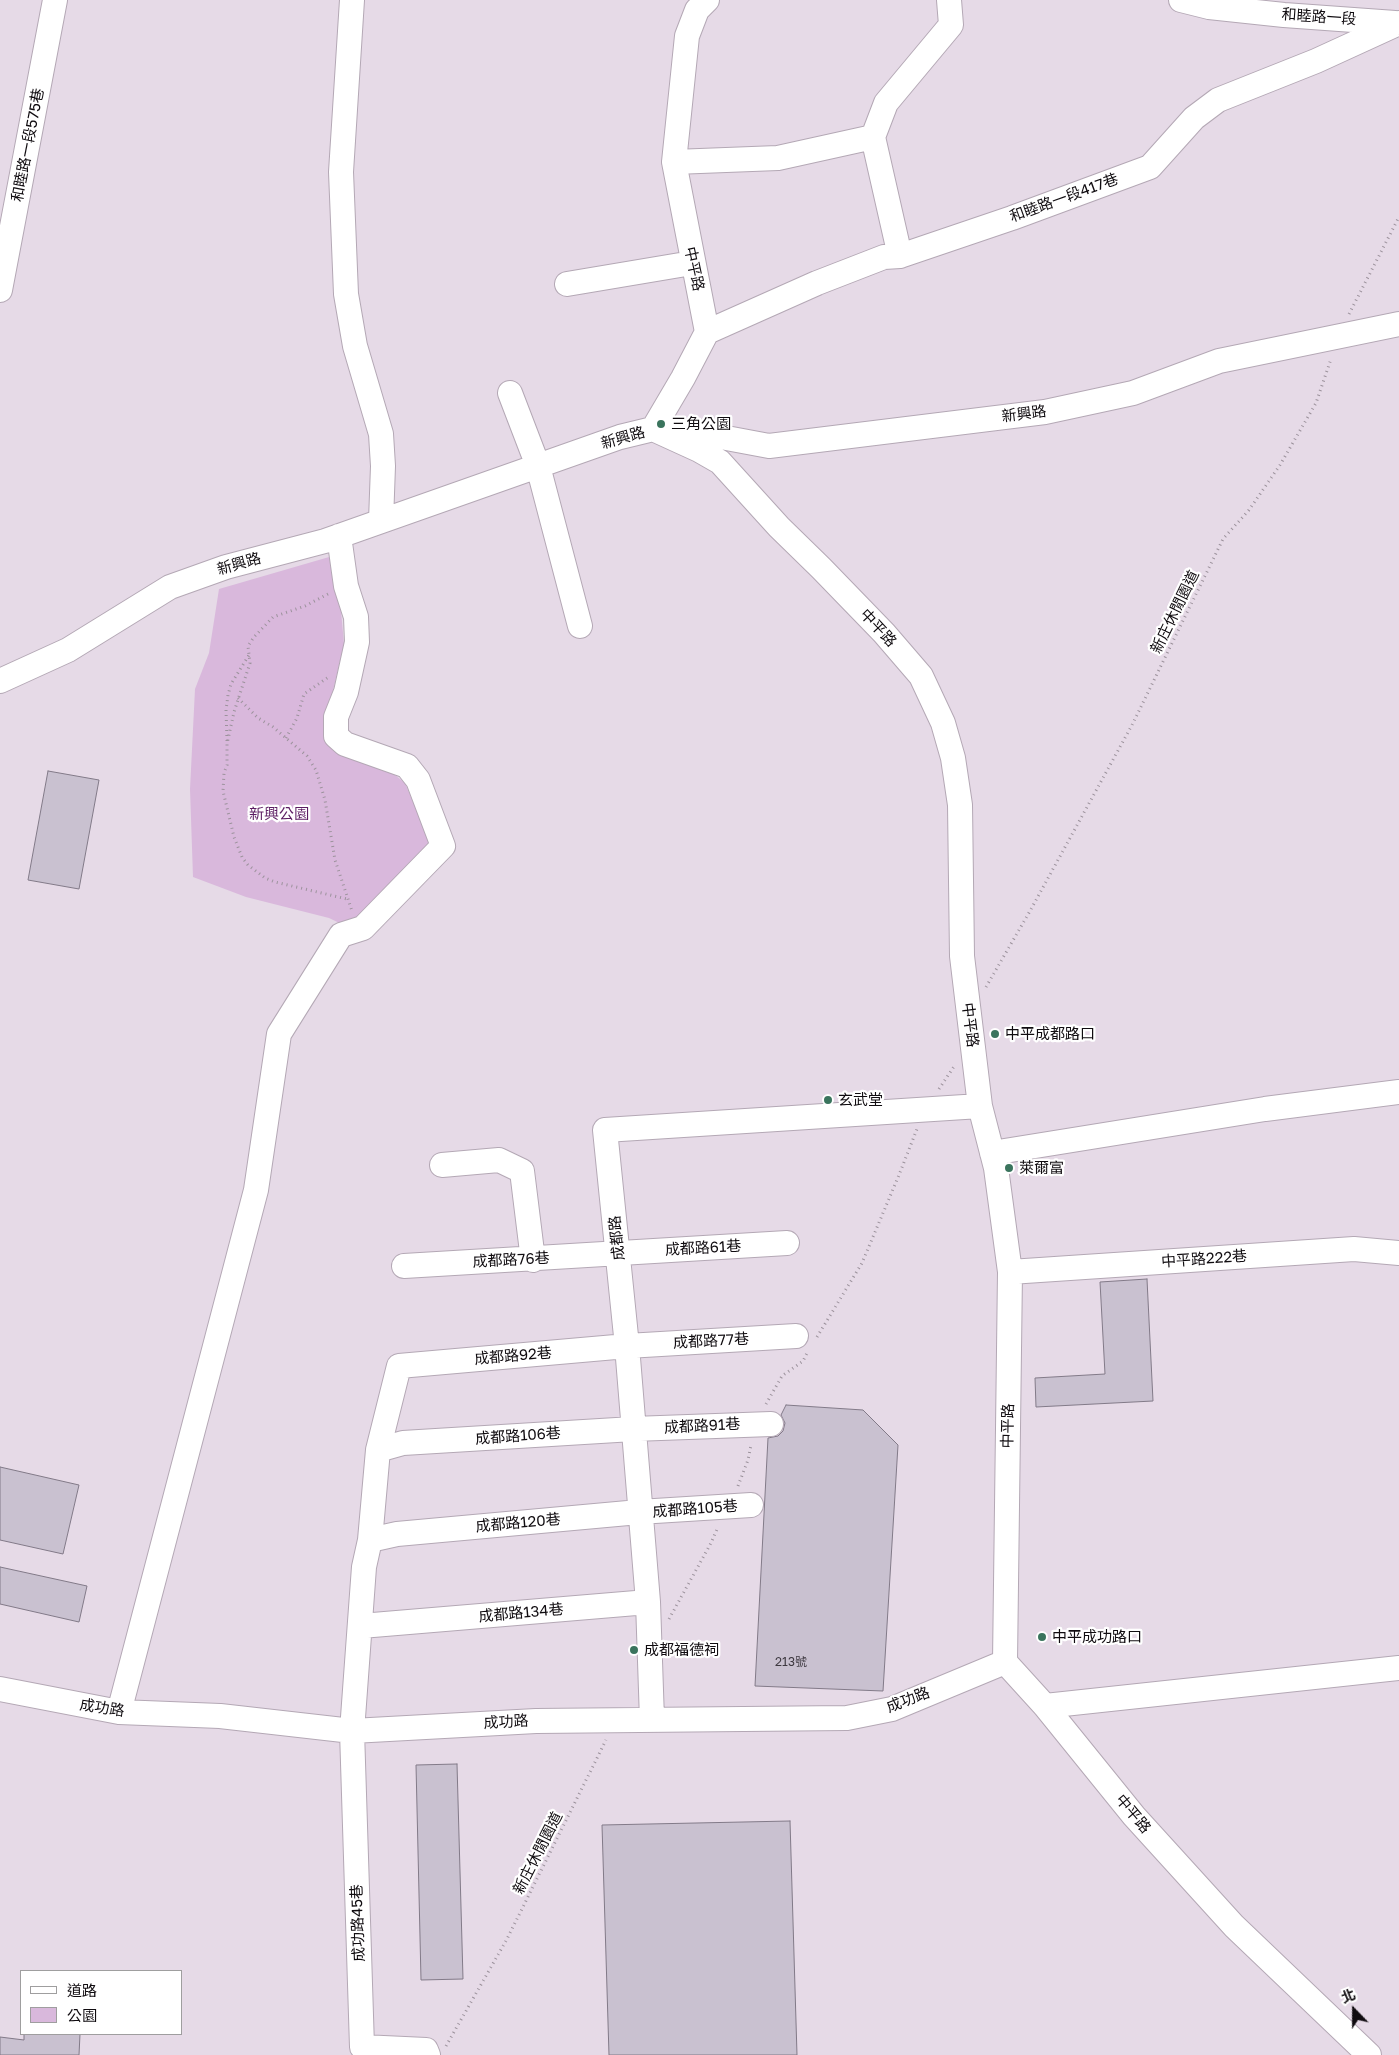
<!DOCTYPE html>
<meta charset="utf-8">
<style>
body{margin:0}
#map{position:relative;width:1399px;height:2055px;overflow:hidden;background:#e6dae7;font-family:"Golos Text","Noto Sans TC",sans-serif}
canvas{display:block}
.legend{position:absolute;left:20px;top:1970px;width:162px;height:65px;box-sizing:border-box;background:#fff;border:1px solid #9f9e9f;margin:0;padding:6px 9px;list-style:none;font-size:15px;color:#100c10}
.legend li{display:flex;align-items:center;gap:10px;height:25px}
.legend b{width:25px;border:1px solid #9f9e9f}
.north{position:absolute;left:1329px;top:1985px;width:50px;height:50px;-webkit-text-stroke:4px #fff;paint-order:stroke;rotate:338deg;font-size:14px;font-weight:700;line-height:20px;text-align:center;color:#100c10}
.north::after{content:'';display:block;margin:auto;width:18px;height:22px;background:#100c10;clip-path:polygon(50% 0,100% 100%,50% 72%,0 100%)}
</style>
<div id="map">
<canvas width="1399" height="2055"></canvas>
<ul class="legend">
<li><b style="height:6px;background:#fff"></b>道路</li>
<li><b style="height:14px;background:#d9b8dc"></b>公園</li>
</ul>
<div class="north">北</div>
</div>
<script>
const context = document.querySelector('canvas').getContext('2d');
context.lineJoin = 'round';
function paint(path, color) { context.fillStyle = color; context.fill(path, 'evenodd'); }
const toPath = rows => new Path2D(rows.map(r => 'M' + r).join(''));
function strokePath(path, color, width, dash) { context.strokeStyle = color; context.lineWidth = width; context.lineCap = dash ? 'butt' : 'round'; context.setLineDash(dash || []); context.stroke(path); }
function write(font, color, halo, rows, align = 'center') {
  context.font = font + ' "Golos Text","Noto Sans TC",sans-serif'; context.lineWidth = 4.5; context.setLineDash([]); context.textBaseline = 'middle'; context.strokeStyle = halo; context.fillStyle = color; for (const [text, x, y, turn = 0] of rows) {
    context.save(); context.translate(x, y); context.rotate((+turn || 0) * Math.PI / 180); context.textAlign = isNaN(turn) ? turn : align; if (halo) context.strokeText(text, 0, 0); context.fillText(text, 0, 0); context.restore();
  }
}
const green = toPath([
 [336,555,344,644,326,720,405,783,433,849,350,928,329,918,246,897,193,877,190,789,195,689,209,653,219,589]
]);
const building = toPath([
 [48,771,99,780,79,889,28,880,48,771],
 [1147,1279,1153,1401,1036,1407,1035,1378,1105,1374,1100,1282,1147,1279],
 [786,1405,863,1410,898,1445,883,1691,755,1686,768,1438,778,1436,783,1431,785,1423,781,1415,786,1405],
 [0,1467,79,1485,63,1554,0,1540,0,1467],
 [0,1567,87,1586,79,1622,0,1604,0,1567],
 [457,1764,463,1979,421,1980,416,1765,457,1764],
 [790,1821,797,2055,609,2055,602,1825,790,1821],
 [24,2034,80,2034,79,2055,0,2055,0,2037,24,2040,24,2034]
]);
const path = toPath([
 [1349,314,1399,217],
 [328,594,305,606,273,617,254,637,248,646,250,663,234,712,227,744,227,765,224,773,223,791,234,837,242,857,248,865,265,878,275,882,347,899],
 [238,698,258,718,273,727,307,756,316,770,325,800,335,860,352,911],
 [286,738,297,718,304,694,330,676],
 [227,741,226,710,228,695,231,684,249,655],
 [986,987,1030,911,1132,725,1223,539,1249,510,1280,465,1316,403,1331,359],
 [939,1089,955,1065],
 [817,1337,862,1263,899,1175,917,1129],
 [766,1404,782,1376,803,1361,807,1353],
 [738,1486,748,1460,751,1445],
 [669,1619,711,1543,718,1527],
 [446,2046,507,1939,606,1740]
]);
const minor = toPath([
 [352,0,341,172,346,294,355,346,381,434,383,466,381,521],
 [1181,0,1209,7,1284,15,1395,23],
 [674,162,778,158,873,137],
 [900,256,873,137,886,103,951,25,949,0],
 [567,284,692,263],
 [0,290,55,0],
 [707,332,817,283,884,257,900,256,1012,218,1150,167,1194,118,1218,100,1316,61,1399,23],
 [510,393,538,466,580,626],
 [653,429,699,450,720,462,779,527,821,568,884,633,921,676,943,723,953,758,960,805,962,956,980,1106,996,1168,1010,1272,1005,1662,1045,1706,1134,1816,1234,1926,1369,2055],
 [653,429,683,378,707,332,674,162,687,36,697,10,707,0],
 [0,681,68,650,170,587,226,567,325,541,620,437,653,429,705,434,769,446,1045,412,1133,393,1219,361,1399,324],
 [992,1153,1265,1109,1399,1092],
 [442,1165,499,1160,522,1171,533,1260],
 [404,1266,787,1243],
 [1010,1272,1354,1249,1399,1253],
 [378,1450,403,1443,633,1429,771,1424],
 [370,1540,397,1534,639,1512,751,1505],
 [361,1626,648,1602],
 [0,1689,119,1712,220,1716,352,1731,536,1721,847,1718,892,1709,1005,1662],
 [1045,1706,1399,1668],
 [119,1712,256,1190,279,1034,341,935,363,928,443,846,418,780,407,766,345,744,336,736,336,717,346,692,357,642,356,617,346,586,339,536],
 [652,1720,648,1602,627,1346,605,1130,980,1106],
 [428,2055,426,2050,362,2047,352,1731,364,1567,370,1540,378,1450,399,1366,627,1346,796,1336]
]);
const markers = [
 [661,424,5,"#3a745d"],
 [995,1034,5,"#3a745d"],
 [828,1100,5,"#3a745d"],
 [1009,1168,5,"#3a745d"],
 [1042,1637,5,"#3a745d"],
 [634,1650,5,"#3a745d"]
];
const numberNames = [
 ["213號",791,1662]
];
const streetNames = [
 ["和睦路一段",1319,17,4],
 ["和睦路一段575巷",28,145,-79],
 ["和睦路一段417巷",1064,198,-20],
 ["中平路",694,269,78],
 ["新興路",1024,414,-7],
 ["新興路",623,438,-16],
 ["新興路",239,564,-16],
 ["新庄休閒園道",1175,612,-64],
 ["中平路",878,628,47],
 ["中平路",970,1025,83],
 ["成都路",617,1238,-96],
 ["成都路61巷",703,1248,-3],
 ["中平路222巷",1204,1259,-4],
 ["成都路76巷",511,1260,-3],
 ["成都路77巷",711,1341,-3],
 ["成都路92巷",513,1356,-5],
 ["成都路91巷",702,1426,-3],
 ["中平路",1008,1426,-89],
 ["成都路106巷",518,1436,-4],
 ["成都路105巷",695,1509,-4],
 ["成都路120巷",518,1523,-5],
 ["成都路134巷",521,1613,-5],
 ["成功路",908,1700,-21],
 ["成功路",102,1708,9],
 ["成功路",506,1722,-3],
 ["中平路",1133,1814,50],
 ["新庄休閒園道",538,1853,-63],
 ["成功路45巷",358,1923,-92]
];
const poiNames = [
 ["三角公園",671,424],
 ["中平成都路口",1005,1034],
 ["玄武堂",838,1100],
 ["萊爾富",1019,1168],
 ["中平成功路口",1052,1637],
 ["成都福德祠",644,1650]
];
const parkNames = [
 ["新興公園",279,814]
];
paint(green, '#d9b8dc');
paint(building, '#c9c1d0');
strokePath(building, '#827a88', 1);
strokePath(minor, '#b4a8b5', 26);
strokePath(path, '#9c929c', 3, [1, 4]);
strokePath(minor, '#fff', 24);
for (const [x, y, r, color] of markers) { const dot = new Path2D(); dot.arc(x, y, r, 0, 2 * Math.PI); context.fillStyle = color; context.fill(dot); strokePath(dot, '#fff', 2); }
write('12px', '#3e3940', null, numberNames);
write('15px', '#100c10', '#fff', streetNames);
write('15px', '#100c10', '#fff', poiNames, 'left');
write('15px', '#5c1e63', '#fff', parkNames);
</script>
